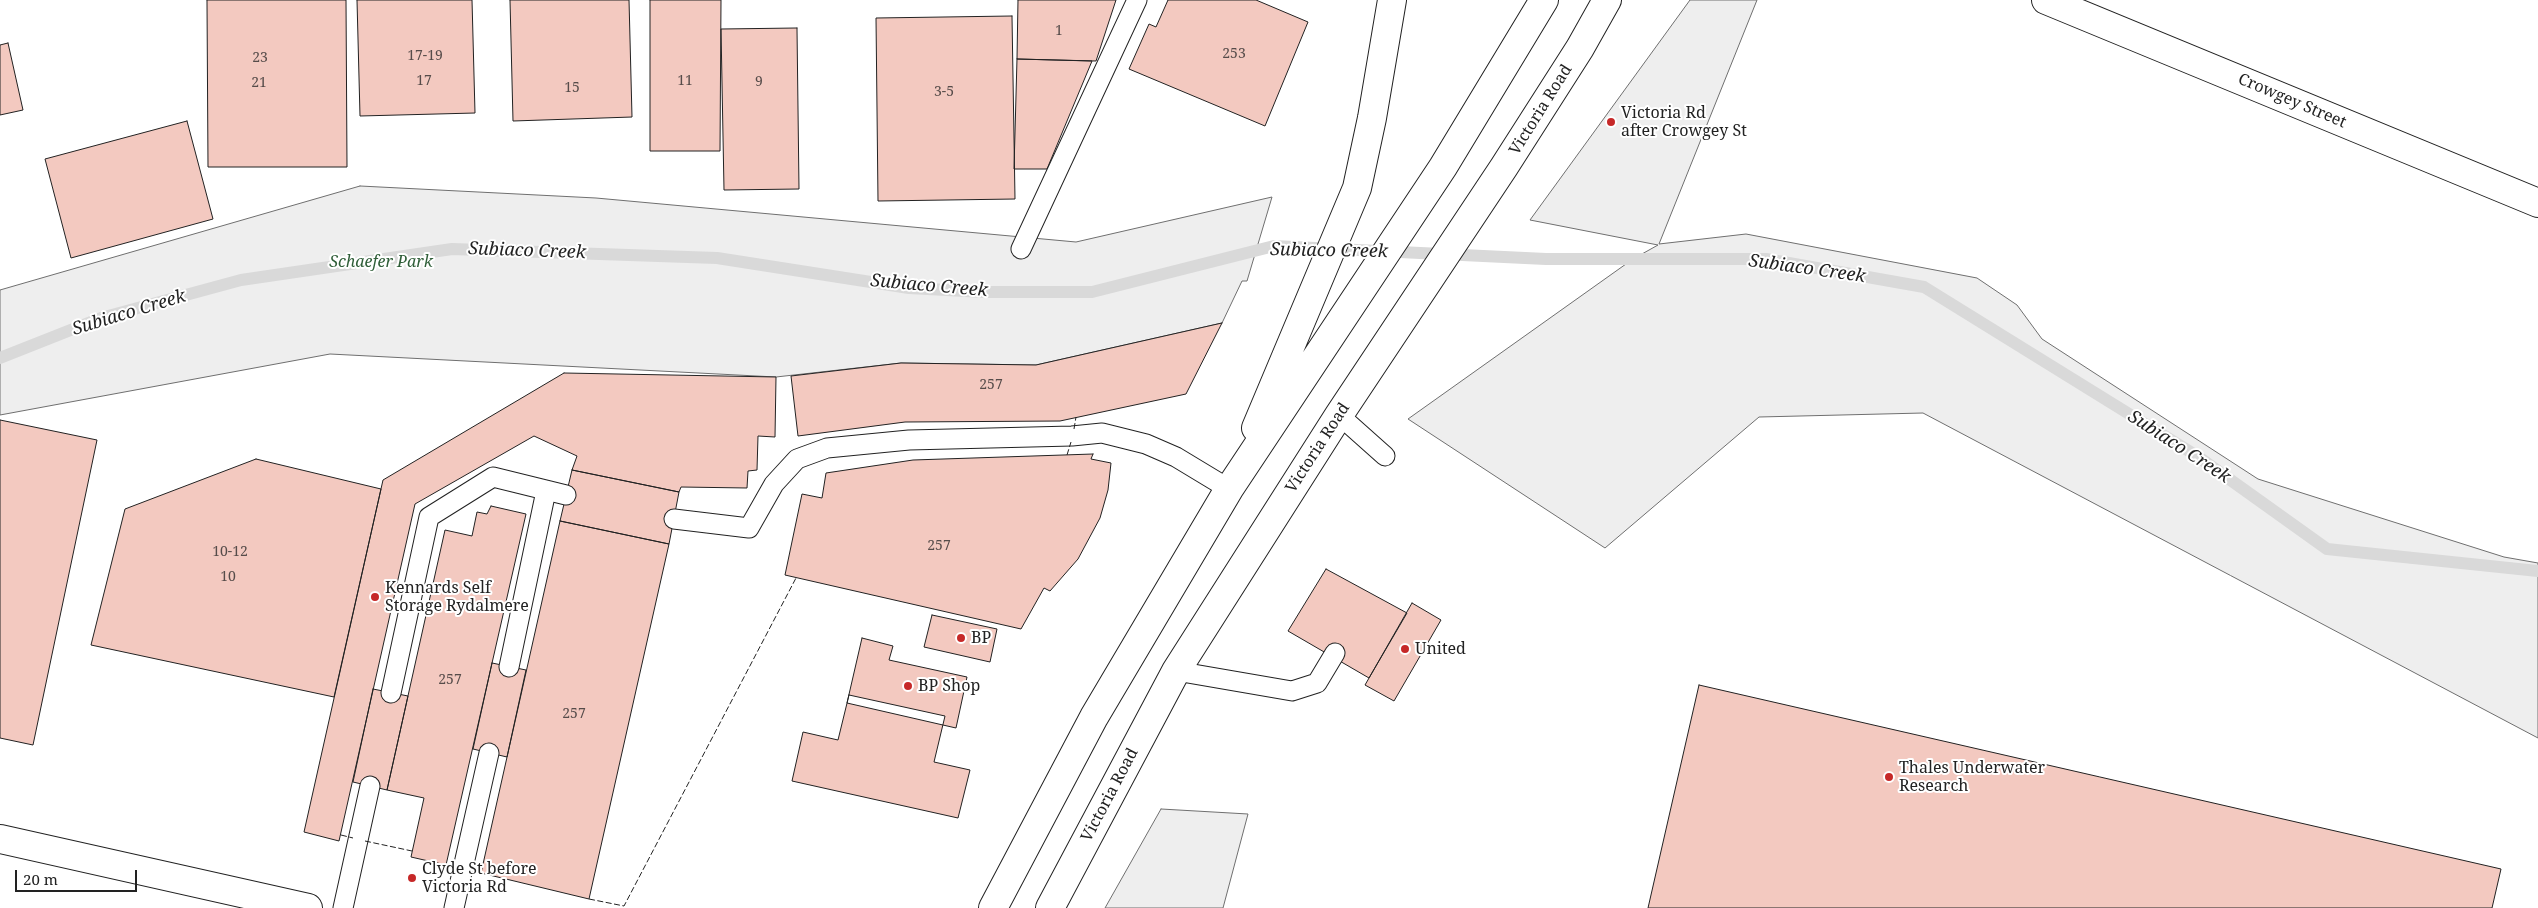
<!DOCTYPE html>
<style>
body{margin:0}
#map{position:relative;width:2538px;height:908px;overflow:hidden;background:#fff;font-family:"Noto Serif",serif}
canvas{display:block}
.scale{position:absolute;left:15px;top:870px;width:122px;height:22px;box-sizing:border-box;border:2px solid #222;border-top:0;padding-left:6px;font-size:15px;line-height:18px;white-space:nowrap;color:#222;-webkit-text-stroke:4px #fff;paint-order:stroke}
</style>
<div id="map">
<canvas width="2538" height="908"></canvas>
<div class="scale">20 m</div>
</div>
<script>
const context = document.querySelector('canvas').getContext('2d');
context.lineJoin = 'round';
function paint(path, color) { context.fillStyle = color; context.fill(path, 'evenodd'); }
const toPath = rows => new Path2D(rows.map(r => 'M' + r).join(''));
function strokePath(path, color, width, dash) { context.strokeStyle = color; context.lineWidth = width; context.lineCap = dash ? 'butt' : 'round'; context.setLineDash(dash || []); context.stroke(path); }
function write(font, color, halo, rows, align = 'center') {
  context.font = font + ' "Noto Serif",serif'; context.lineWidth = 4; context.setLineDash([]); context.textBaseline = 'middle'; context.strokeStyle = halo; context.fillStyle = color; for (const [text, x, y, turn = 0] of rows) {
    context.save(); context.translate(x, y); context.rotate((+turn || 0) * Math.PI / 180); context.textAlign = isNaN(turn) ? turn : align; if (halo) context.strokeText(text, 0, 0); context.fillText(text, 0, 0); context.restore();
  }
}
const green = toPath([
 [1690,0,1757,0,1659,244,1746,234,1977,278,2017,305,2042,339,2258,479,2504,557,2538,563,2538,738,1923,413,1759,417,1605,548,1408,419,1633,259,1658,245,1530,220,1690,0],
 [360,186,596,198,1076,242,1272,197,1247,281,1242,281,1222,323,1036,365,901,363,776,377,330,354,0,415,0,290,360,186],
 [1161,809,1248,814,1223,908,1105,908,1161,809]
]);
const stream = toPath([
 [0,358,101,318,241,280,452,249,717,258,909,288,984,292,1092,292,1274,246,1546,259,1766,259,1924,287,2197,456,2327,549,2538,571]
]);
const building = toPath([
 [207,0,346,0,347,167,208,167,207,0],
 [357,0,472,0,475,113,360,116,357,0],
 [510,0,629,0,632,117,513,121,510,0],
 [650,0,721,0,720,151,650,151,650,0],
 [1018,0,1116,0,1096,61,1017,59,1018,0],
 [1168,0,1256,0,1308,22,1265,126,1129,69,1149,24,1156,27,1168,0],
 [1012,16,1015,199,878,201,876,18,1012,16],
 [797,28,799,189,724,190,721,29,797,28],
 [8,43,23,110,0,115,0,45,8,43],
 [1017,59,1092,61,1047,169,1014,169,1017,59],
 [187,121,213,219,71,258,45,159,187,121],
 [1222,323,1186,394,1060,421,905,422,798,436,791,376,901,363,1036,365,1222,323],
 [564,373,776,377,775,437,758,436,757,470,748,471,747,488,681,487,679,492,572,470,577,456,534,436,415,504,339,841,304,832,383,480,564,373],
 [0,420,97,440,33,745,0,738,0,420],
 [1093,454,1091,459,1111,463,1108,490,1100,518,1078,559,1050,591,1044,588,1021,629,785,575,802,494,822,498,826,473,913,460,1093,454],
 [256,459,381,489,334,697,91,645,125,509,256,459],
 [572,470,679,492,669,544,560,521,572,470],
 [491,506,526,514,446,865,411,857,424,798,387,790,445,530,472,536,477,512,487,514,491,506],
 [560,521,669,544,589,899,481,873,560,521],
 [1326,569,1407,613,1369,678,1288,631,1326,569],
 [1412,603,1441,620,1394,701,1365,685,1412,603],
 [932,615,997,629,990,662,924,647,932,615],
 [862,638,893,646,889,660,967,677,956,728,847,703,862,638],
 [492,663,526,670,507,757,473,749,492,663],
 [1699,685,2501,869,2492,908,1648,908,1699,685],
 [373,689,408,696,387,790,353,782,373,689],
 [849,695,945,716,934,762,970,770,958,818,792,781,803,732,838,740,849,695]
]);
const lane = toPath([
 [1021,249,1137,0],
 [1339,415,1385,456],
 [674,519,749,528,774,484,797,459,827,448,909,440,1072,436,1102,433,1146,444,1176,457,1229,489],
 [509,667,546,491],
 [1176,671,1292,691,1317,683,1335,653],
 [391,693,429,517,493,477,566,495],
 [343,908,370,786],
 [454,908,489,753]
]);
const secondary = toPath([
 [2046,0,2538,203],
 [0,839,308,908]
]);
const highway = toPath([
 [1256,428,1357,188,1372,118,1392,0],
 [993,908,1094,717,1229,489,1443,167,1544,0],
 [1050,908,1176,671,1339,415,1504,167,1580,48,1607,0]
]);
const fence = toPath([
 [1074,429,1076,417],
 [1067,455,1071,442],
 [341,835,353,838],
 [365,841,412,851],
 [446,865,459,868],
 [469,870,481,873],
 [589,899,624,906,796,578]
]);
const markers = [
 [1611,122,5,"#c62828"],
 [375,597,5,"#c62828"],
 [961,638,5,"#c62828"],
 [1405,649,5,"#c62828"],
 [908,686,5,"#c62828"],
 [1889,777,5,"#c62828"],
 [412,878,5,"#c62828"]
];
const numberNames = [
 ["1",1059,31],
 ["253",1234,54],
 ["17-19",425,56],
 ["23",260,58],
 ["17",424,81],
 ["11",685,81],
 ["9",759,82],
 ["21",259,83],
 ["15",572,88],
 ["3-5",944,92],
 ["257",991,385],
 ["257",939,546],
 ["10-12",230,552],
 ["10",228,577],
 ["257",450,680],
 ["257",574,714]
];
const streetNames = [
 ["Crowgey Street",2292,101,23],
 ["Victoria Road",1541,110,-58],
 ["Victoria Road",1318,448,-57],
 ["Victoria Road",1110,795,-62]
];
const poiNames = [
 ["Victoria Rd",1621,113],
 ["after Crowgey St",1621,131],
 ["Kennards Self",385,588],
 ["Storage Rydalmere",385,606],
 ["BP",971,638],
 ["United",1415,649],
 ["BP Shop",918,686],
 ["Thales Underwater",1899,768],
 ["Research",1899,786],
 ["Clyde St before",422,869],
 ["Victoria Rd",422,887]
];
const parkNames = [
 ["Schaefer Park",381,262]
];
const waterNames = [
 ["Subiaco Creek",527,251,2],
 ["Subiaco Creek",1329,251,1],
 ["Subiaco Creek",1807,269,8],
 ["Subiaco Creek",929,286,5],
 ["Subiaco Creek",129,313,-17],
 ["Subiaco Creek",2179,447,33]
];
paint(green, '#eee');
strokePath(green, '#6f6f6f', 1);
strokePath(stream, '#d9d9d9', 12);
paint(building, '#f3c9c0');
strokePath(building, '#222', 1);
strokePath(lane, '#222', 21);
strokePath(secondary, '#222', 30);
strokePath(highway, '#222', 30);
strokePath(lane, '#fff', 19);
strokePath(secondary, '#fff', 28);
strokePath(highway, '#fff', 28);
strokePath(fence, '#222', 1, [6, 2.5]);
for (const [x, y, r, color] of markers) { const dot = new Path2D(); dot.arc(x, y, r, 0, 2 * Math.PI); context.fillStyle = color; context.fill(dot); strokePath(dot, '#fff', 2); }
write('14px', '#564c4a', null, numberNames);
write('16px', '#222', '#fff', streetNames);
write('16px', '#222', '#fff', poiNames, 'left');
write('italic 16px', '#2f5e38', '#fff', parkNames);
write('italic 18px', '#222', '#fff', waterNames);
</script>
